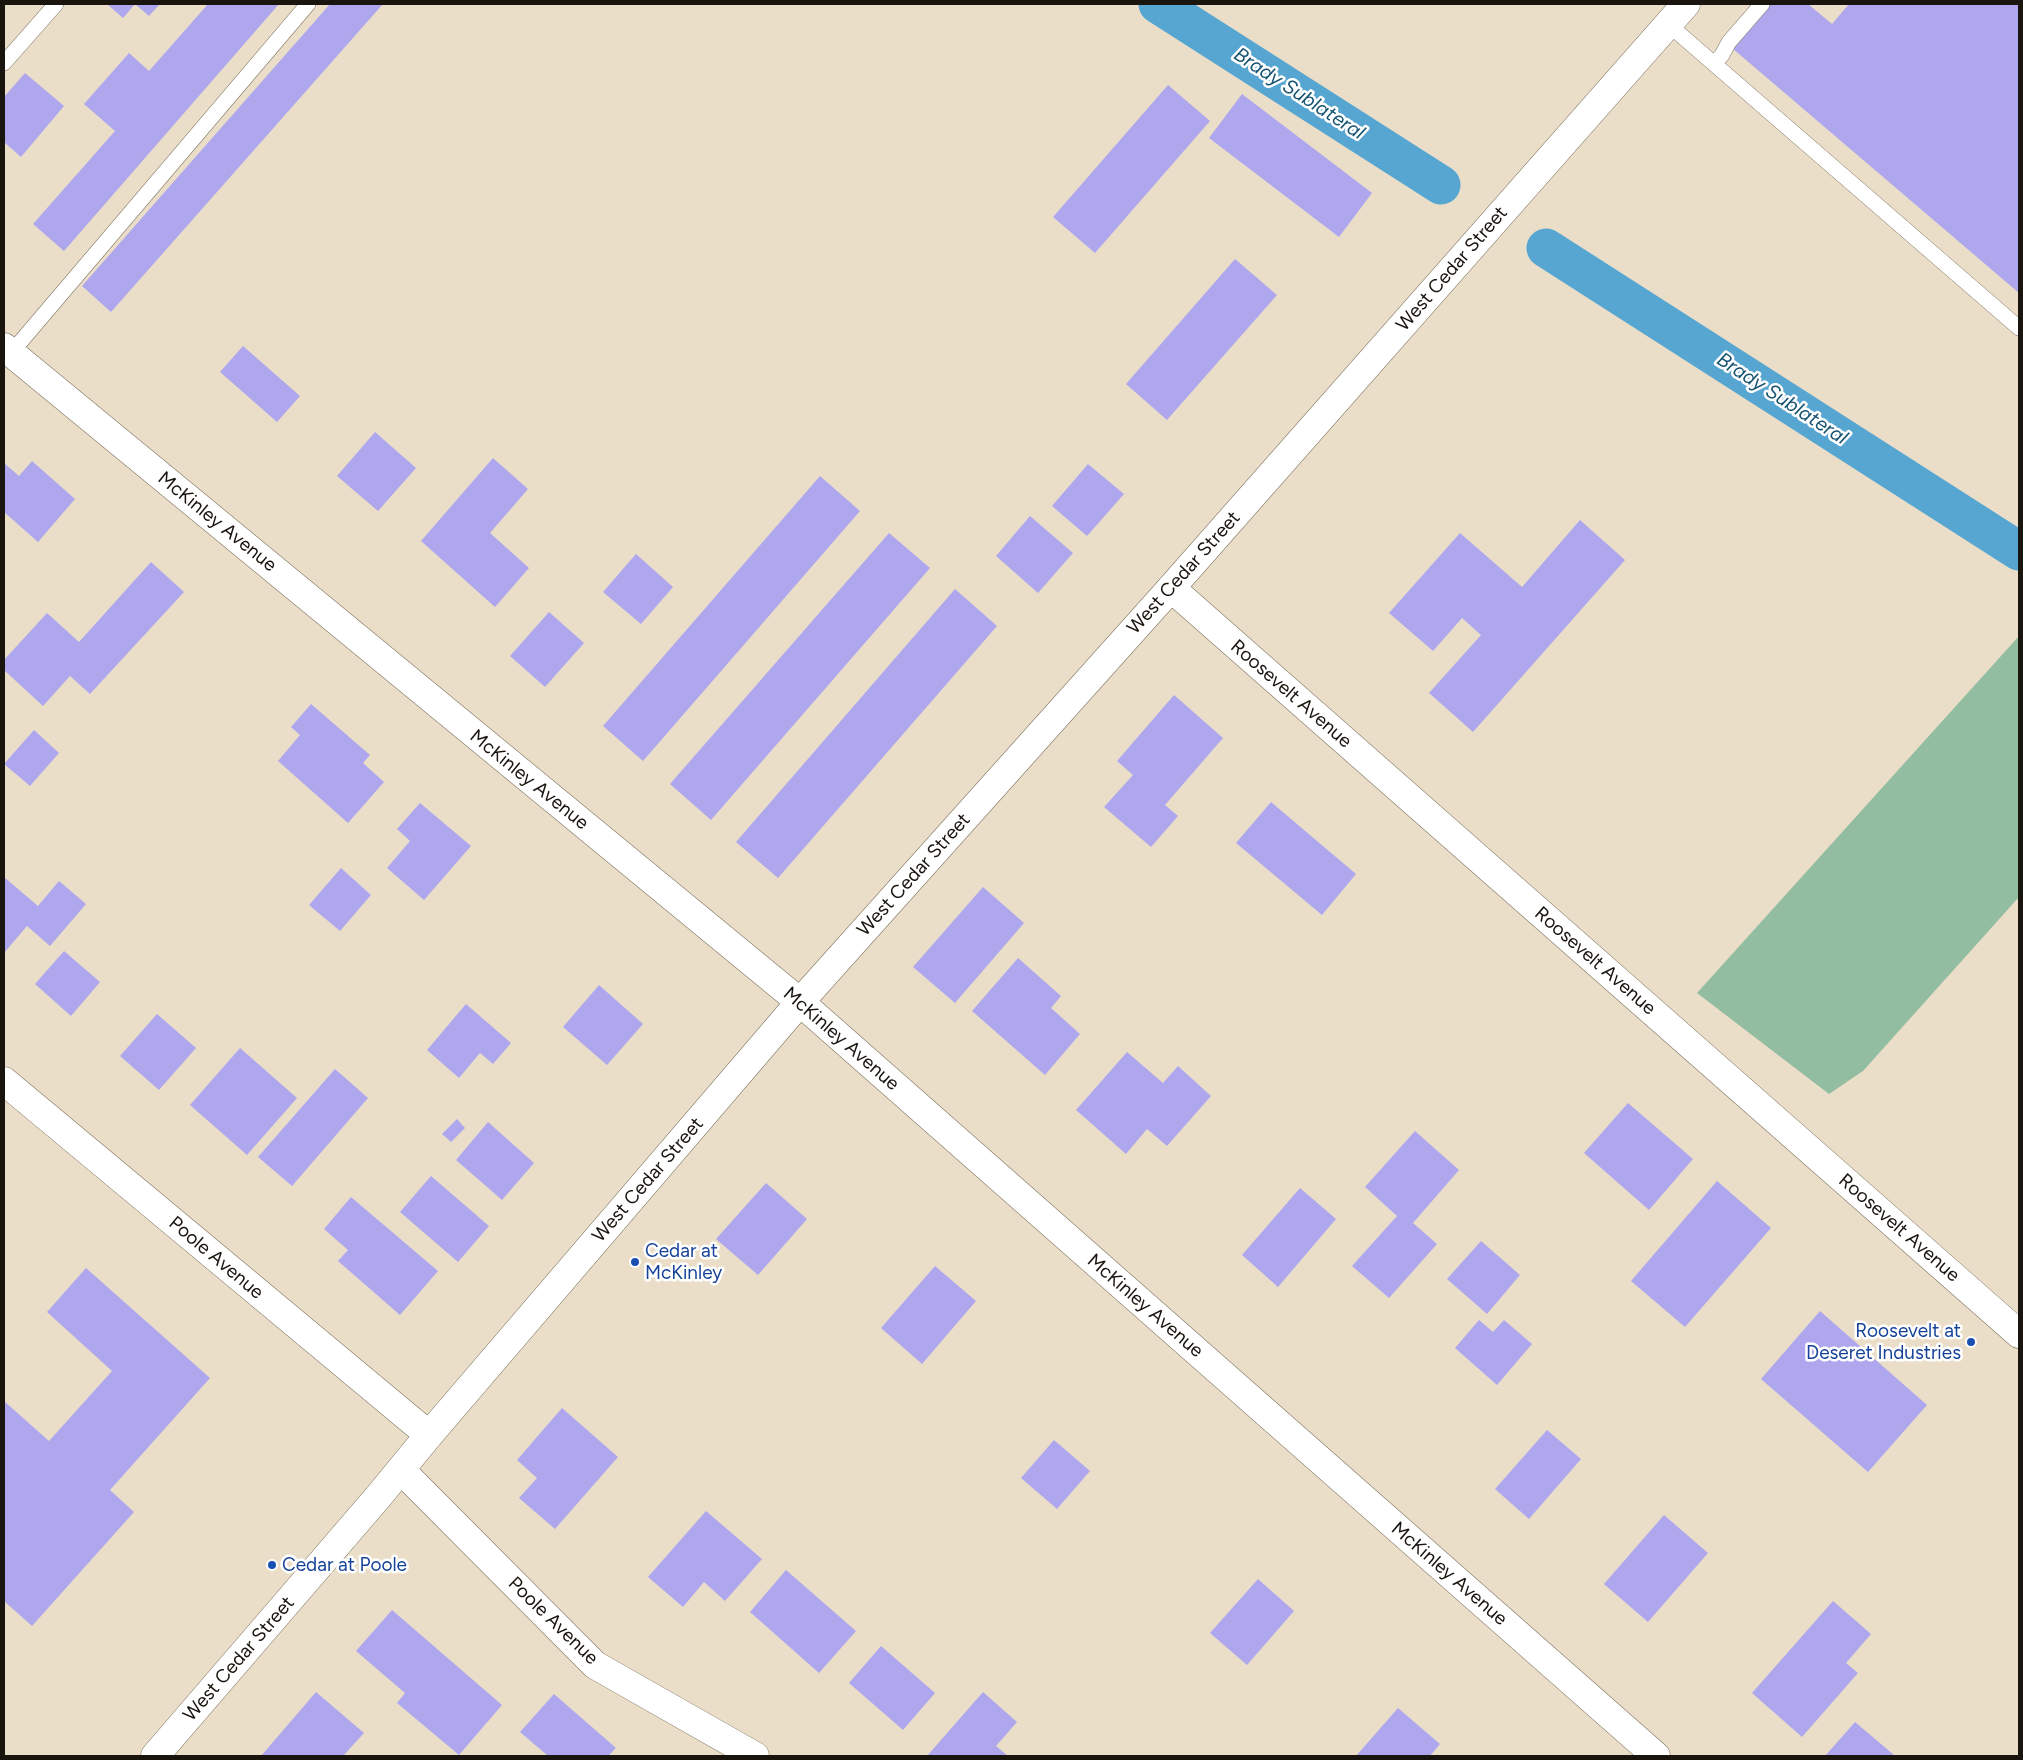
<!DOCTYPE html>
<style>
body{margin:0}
#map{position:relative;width:2023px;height:1760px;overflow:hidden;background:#eadec9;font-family:Figtree,sans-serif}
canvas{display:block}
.frame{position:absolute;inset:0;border:5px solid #19140d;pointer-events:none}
</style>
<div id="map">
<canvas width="2023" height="1760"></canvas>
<div class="frame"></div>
</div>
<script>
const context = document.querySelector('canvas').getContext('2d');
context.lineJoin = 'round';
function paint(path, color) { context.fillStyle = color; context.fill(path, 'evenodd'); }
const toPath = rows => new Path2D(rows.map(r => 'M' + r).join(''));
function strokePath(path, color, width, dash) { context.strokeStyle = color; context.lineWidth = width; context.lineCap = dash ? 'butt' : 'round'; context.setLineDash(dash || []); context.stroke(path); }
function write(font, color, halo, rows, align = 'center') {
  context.font = font + ' Figtree,sans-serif'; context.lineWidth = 5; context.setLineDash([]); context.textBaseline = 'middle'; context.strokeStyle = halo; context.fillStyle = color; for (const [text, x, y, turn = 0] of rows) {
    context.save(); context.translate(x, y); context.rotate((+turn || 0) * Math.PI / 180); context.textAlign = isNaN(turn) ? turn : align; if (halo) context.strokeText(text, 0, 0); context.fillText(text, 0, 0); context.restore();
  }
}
const green = toPath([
 [2019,636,2019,897,1863,1071,1829,1094,1697,993]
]);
const canal = toPath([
 [1158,4,1441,185],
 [1546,248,2019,551]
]);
const building = toPath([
 [107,4,135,4,123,18],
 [135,4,160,4,149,16],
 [208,4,279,4,64,251,33,224,115,131,84,104,129,53,149,71],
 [330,4,383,4,111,312,82,286],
 [1769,4,1808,4,1832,24,1849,4,2019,4,2019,293,1732,48],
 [25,73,64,106,21,157,4,142,4,97],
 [1168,85,1210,121,1095,253,1053,217],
 [1242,94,1372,193,1339,237,1209,138],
 [1235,259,1277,295,1167,420,1126,384],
 [243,346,300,396,277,422,220,372],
 [375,432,416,468,378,511,337,476],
 [493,458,528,489,490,533,529,568,495,607,421,541],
 [32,461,75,499,38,542,4,512,4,463,19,476],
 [1088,464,1124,494,1087,536,1052,506],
 [820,476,860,511,643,761,603,726],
 [1030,516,1073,553,1038,593,996,556],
 [1580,520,1625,560,1473,732,1429,693,1481,635,1462,618,1433,651,1389,613,1460,533,1522,587],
 [889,533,930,568,711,820,670,784],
 [636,554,673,587,641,624,603,592],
 [151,562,184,592,90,694,70,676,43,706,4,670,4,660,47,613,79,642],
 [955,589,997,626,778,878,736,842],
 [549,612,584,643,545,687,510,656],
 [1174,695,1223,738,1165,805,1178,816,1151,847,1104,807,1133,775,1117,761],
 [311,704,370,755,363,763,384,782,348,823,278,761,300,735,291,727],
 [34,730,59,753,30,786,4,764],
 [1271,802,1356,874,1322,915,1236,843],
 [420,803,471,846,424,900,387,868,410,841,397,829],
 [341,868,371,895,340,931,309,905],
 [4,877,38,906,59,881,86,904,50,946,27,926,4,953],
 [983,887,1024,923,955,1003,913,967],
 [64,951,100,982,71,1016,35,984],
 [1018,958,1061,996,1051,1008,1080,1034,1045,1075,972,1011],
 [599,985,643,1024,607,1065,563,1027],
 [466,1004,511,1043,493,1064,480,1053,459,1078,427,1050],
 [157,1014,196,1048,159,1090,120,1056],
 [240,1048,297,1098,247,1155,190,1105],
 [1127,1052,1163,1083,1178,1066,1211,1096,1167,1146,1147,1129,1126,1154,1076,1110],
 [335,1069,368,1098,292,1186,258,1157],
 [1628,1103,1693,1159,1649,1210,1584,1153],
 [457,1119,465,1128,451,1142,442,1134],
 [488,1122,534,1163,502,1200,456,1160],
 [1415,1131,1459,1170,1413,1223,1437,1244,1389,1298,1352,1266,1397,1216,1365,1187],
 [431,1176,489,1226,458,1262,400,1212],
 [1717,1181,1771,1228,1685,1327,1631,1281],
 [766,1183,807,1219,758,1275,716,1239],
 [1300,1188,1336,1219,1278,1287,1242,1255],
 [351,1197,438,1271,400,1315,338,1261,348,1250,324,1229],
 [1481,1241,1520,1275,1487,1314,1447,1279],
 [935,1266,976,1301,922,1364,881,1328],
 [86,1268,210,1378,110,1490,134,1512,32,1626,4,1601,4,1401,49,1441,112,1371,47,1312],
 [1820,1311,1927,1405,1868,1472,1761,1379],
 [1479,1320,1493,1332,1504,1320,1532,1344,1497,1385,1455,1348],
 [562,1408,618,1457,555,1529,519,1498,537,1478,517,1460],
 [1547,1430,1581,1459,1529,1519,1495,1489],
 [1054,1440,1090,1471,1057,1509,1021,1478],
 [706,1511,762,1559,725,1601,704,1582,683,1607,648,1577],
 [1664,1515,1708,1553,1648,1622,1604,1584],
 [786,1570,856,1631,819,1673,750,1612],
 [1258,1579,1294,1611,1247,1665,1210,1633],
 [1833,1601,1871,1634,1846,1663,1858,1673,1802,1737,1752,1693],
 [392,1610,502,1705,459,1755,397,1703,405,1693,356,1651],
 [881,1646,935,1693,903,1730,849,1683],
 [316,1692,364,1733,343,1756,261,1756],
 [983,1692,1017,1722,996,1746,1008,1756,927,1756],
 [554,1694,616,1748,608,1756,548,1756,520,1732],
 [1398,1708,1440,1744,1430,1756,1356,1756],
 [1855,1722,1894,1755,1893,1756,1825,1756]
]);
const service = toPath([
 [1668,24,2019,328],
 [4,63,56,4],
 [1714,64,1722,55,1729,42,1762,4],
 [11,353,308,4]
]);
const minor = toPath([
 [1171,588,2019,1334],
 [4,1081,429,1435],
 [401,1470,595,1665,755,1756]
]);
const tertiary = toPath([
 [4,347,800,1002,1656,1756],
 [155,1756,378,1497,429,1435,800,1002,1171,588,1686,4]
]);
const markers = [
 [635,1262,5,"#1a4fb4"],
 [1971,1342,5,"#1a4fb4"],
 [272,1565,5,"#1a4fb4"]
];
const streetNames = [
 ["West Cedar Street",1452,269,-49],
 ["McKinley Avenue",217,522,39],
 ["West Cedar Street",1184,573,-48],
 ["Roosevelt Avenue",1291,694,41],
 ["McKinley Avenue",529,780,39],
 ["West Cedar Street",914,875,-48],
 ["Roosevelt Avenue",1595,961,41],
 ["McKinley Avenue",841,1039,41],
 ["West Cedar Street",648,1180,-49],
 ["Roosevelt Avenue",1899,1228,41],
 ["Poole Avenue",216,1258,40],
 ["McKinley Avenue",1145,1306,41],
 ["McKinley Avenue",1449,1574,41],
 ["Poole Avenue",553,1621,44],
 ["West Cedar Street",239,1659,-49]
];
const transitNames = [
 ["Cedar at",645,1251],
 ["McKinley",645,1273],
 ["Roosevelt at",1961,1331,"right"],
 ["Deseret Industries",1961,1353,"right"],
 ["Cedar at Poole",282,1565]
];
const waterNames = [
 ["Brady Sublateral",1299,94,33],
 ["Brady Sublateral",1782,399,33]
];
paint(green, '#92bda0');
strokePath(canal, '#57a6d2', 39);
paint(building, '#aea7ee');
strokePath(service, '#7e7360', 16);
strokePath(minor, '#7e7360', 29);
strokePath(tertiary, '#7e7360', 29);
strokePath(service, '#fff', 15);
strokePath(minor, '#fff', 28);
strokePath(tertiary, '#fff', 28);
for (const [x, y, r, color] of markers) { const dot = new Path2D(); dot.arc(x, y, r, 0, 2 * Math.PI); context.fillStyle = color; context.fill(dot); strokePath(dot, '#fff', 2); }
write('19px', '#19140d', '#fff', streetNames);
write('19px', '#164399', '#fff', transitNames, 'left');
write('italic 20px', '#175472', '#fff', waterNames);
</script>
